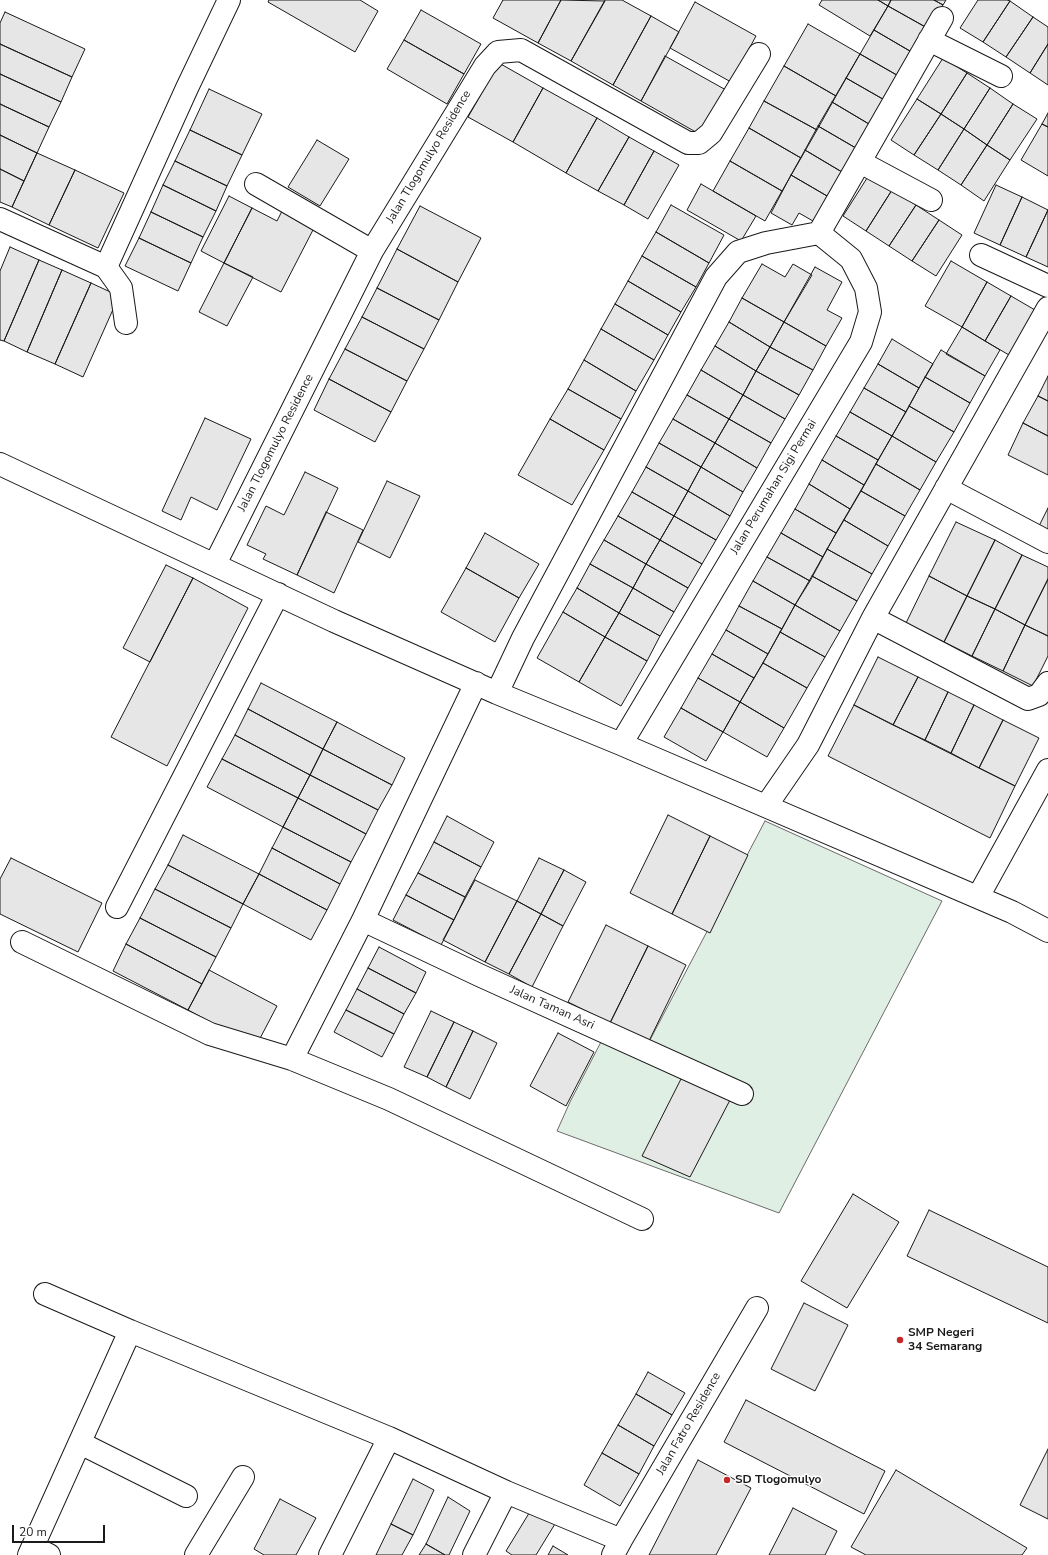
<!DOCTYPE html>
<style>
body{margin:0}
#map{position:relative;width:1048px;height:1555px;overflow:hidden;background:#fff;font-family:"Nunito Sans",sans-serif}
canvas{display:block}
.scale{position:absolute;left:12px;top:1525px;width:93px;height:18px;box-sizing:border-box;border:2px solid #1a1a1a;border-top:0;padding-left:5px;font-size:12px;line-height:14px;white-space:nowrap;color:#1a1a1a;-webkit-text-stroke:3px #fff;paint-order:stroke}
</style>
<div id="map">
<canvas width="1048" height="1555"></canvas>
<div class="scale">20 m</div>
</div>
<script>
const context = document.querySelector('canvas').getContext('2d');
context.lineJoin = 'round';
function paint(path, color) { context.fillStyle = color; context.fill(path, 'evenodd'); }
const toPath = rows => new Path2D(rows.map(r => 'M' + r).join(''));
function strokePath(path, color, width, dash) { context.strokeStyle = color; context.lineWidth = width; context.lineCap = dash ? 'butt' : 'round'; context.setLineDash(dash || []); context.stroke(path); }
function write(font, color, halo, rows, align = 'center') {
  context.font = font + ' "Nunito Sans",sans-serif'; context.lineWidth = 3; context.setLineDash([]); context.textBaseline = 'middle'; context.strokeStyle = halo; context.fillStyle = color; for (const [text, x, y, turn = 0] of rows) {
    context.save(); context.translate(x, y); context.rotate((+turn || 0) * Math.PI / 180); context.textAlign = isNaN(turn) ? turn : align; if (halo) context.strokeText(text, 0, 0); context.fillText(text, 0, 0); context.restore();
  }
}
const green = toPath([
 [765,821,942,901,779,1213,557,1131,570,1102,603,1038,640,1059,765,821]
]);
const building = toPath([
 [269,0,360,0,378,11,355,52,268,2,269,0],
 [503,0,561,0,538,43,493,18,503,0],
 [561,0,605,1,571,61,538,43,561,0],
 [605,0,622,0,651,16,613,85,571,61,605,0],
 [822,0,878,0,888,6,870,36,819,5,822,0],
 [878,0,891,0,888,6,878,0],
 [891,0,934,0,943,5,929,29,888,6,891,0],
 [934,0,946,0,943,5,934,0],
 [978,0,1007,0,1010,1,983,42,960,28,978,0],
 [1010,1,1033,17,1006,57,983,42,1010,1],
 [695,2,756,36,731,82,670,48,695,2],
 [888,6,929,29,915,54,874,30,888,6],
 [421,10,481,44,464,74,404,40,421,10],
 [5,12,85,49,72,77,0,44,0,23,5,12],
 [651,16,679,32,641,101,613,85,651,16],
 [1033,17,1048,27,1048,44,1030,73,1006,57,1033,17],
 [808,24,860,54,836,96,784,66,808,24],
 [874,30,915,54,902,78,860,54,874,30],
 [404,40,464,74,447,104,387,69,404,40],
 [0,44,72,77,61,102,0,74,0,44],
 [1048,44,1048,85,1030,73,1048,44],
 [860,54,902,78,888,102,846,78,860,54],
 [665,56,726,90,701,135,641,101,665,56],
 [943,58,967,73,941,114,917,99,943,58],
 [499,63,543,88,513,142,468,117,499,63],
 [784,66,836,96,817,130,764,101,784,66],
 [967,73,990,88,964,129,941,114,967,73],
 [0,74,61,102,49,127,0,104,0,74],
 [846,78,888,102,874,127,832,102,846,78],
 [543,88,597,118,566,173,513,142,543,88],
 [990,88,1013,104,987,145,964,129,990,88],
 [209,89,262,114,242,155,190,130,209,89],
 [917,99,941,114,914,155,891,140,917,99],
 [764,101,817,130,801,158,749,128,764,101],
 [832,102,874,127,861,151,818,126,832,102],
 [0,104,49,127,37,153,0,135,0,104],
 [1013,104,1037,119,1010,160,987,145,1013,104],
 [1048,113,1048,127,1042,124,1048,113],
 [941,114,964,129,938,170,914,155,941,114],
 [597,118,629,137,598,191,566,173,597,118],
 [1042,124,1048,127,1048,176,1021,160,1042,124],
 [818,126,861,151,847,175,805,150,818,126],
 [749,128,801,158,782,191,730,161,749,128],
 [964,129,987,145,961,185,938,170,964,129],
 [190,130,242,155,227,186,175,161,190,130],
 [0,135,37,153,24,181,0,169,0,135],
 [629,137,654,151,624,205,598,191,629,137],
 [317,140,349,159,320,206,288,187,317,140],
 [987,145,1010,160,984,201,961,185,987,145],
 [805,150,847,175,834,200,791,175,805,150],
 [654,151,679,165,648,219,624,205,654,151],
 [37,153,75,170,49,225,12,207,37,153],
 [175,161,227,186,216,211,163,185,175,161],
 [730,161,782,191,765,221,713,191,730,161],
 [0,169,24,181,12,207,0,202,0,169],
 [75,170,124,193,98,248,49,225,75,170],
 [791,175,834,200,820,225,799,213,792,225,771,213,791,175],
 [869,175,892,190,866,231,843,216,869,175],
 [701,184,756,216,741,241,687,210,701,184],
 [163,185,216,211,203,237,151,212,163,185],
 [996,185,1022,197,1000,245,974,233,996,185],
 [892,190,916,205,889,246,866,231,892,190],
 [229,196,252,208,224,263,201,251,229,196],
 [1022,197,1048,210,1026,257,1000,245,1022,197],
 [671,205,724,235,709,263,656,232,671,205],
 [916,205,939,220,912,261,889,246,916,205],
 [420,206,481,238,458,282,397,249,420,206],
 [252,208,277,221,282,211,314,228,281,292,224,263,252,208],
 [1048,210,1048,267,1026,257,1048,210],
 [151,212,203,237,191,263,139,238,151,212],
 [939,220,962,235,936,276,912,261,939,220],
 [656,232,709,263,696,287,642,256,656,232],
 [139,238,191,263,178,291,125,266,139,238],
 [10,247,39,260,4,341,0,340,0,271,10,247],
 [397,249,458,282,439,320,377,288,397,249],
 [642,256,696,287,681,312,628,281,642,256],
 [39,260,62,270,27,352,4,341,39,260],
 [951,261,987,282,962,327,925,306,951,261],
 [224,263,253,277,227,326,199,312,224,263],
 [762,264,785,277,793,264,812,275,784,322,742,298,762,264],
 [815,267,842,282,827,310,842,318,826,346,784,322,815,267],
 [62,270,91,283,55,364,27,352,62,270],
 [628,281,681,312,668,335,615,304,628,281],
 [987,282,1011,296,985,341,962,327,987,282],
 [91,283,119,296,83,377,55,364,91,283],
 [377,288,439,320,424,349,362,317,377,288],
 [1011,296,1035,310,1009,355,985,341,1011,296],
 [742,298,784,322,770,347,729,322,742,298],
 [615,304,668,335,654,360,601,329,615,304],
 [362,317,424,349,407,381,345,349,362,317],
 [729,322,770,347,756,371,715,346,729,322],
 [784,322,826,346,813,370,770,347,784,322],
 [962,327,1000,350,985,376,946,354,962,327],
 [601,329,654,360,636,391,584,360,601,329],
 [892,339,933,364,919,388,878,364,892,339],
 [715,346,756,371,743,395,701,370,715,346],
 [770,347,813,370,799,395,756,371,770,347],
 [345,349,407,381,391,412,329,379,345,349],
 [941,350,985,376,970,403,925,377,941,350],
 [584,360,636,391,621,419,568,389,584,360],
 [878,364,919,388,906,412,864,388,878,364],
 [701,370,743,395,729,419,687,395,701,370],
 [756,371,799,395,785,419,743,395,756,371],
 [1048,376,1048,401,1038,396,1048,376],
 [925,377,970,403,954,432,909,406,925,377],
 [329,379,391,412,375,442,314,410,329,379],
 [864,388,906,412,892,436,850,412,864,388],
 [568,389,621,419,604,450,550,419,568,389],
 [687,395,729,419,715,443,673,419,687,395],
 [743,395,785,419,771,443,729,419,743,395],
 [1038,396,1048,401,1048,436,1023,423,1038,396],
 [909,406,954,432,936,462,892,436,909,406],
 [850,412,892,436,878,460,836,436,850,412],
 [205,418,251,439,217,510,191,497,181,520,162,511,205,418],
 [550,419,604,450,572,505,518,475,550,419],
 [673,419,715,443,701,467,659,443,673,419],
 [729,419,771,443,757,468,715,443,729,419],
 [1023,423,1048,436,1048,475,1008,455,1023,423],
 [836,436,878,460,864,485,822,460,836,436],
 [892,436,936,462,920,490,876,464,892,436],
 [659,443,701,467,688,491,646,467,659,443],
 [715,443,757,468,743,492,701,467,715,443],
 [822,460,864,485,850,509,809,484,822,460],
 [876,464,920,490,905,516,861,491,876,464],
 [646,467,688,491,674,516,632,492,646,467],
 [701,467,743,492,730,516,688,491,701,467],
 [305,472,338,488,297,575,263,559,266,554,247,545,266,506,284,515,305,472],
 [387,481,420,496,390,558,358,542,387,481],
 [809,484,850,509,836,533,795,509,809,484],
 [688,491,730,516,716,540,674,516,688,491],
 [861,491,905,516,888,546,844,520,861,491],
 [632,492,674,516,660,540,618,516,632,492],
 [1048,508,1048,536,1037,530,1048,508],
 [795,509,836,533,823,557,781,533,795,509],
 [326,512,363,530,334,593,297,575,326,512],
 [618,516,660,540,646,564,604,540,618,516],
 [674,516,716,540,702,564,660,540,674,516],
 [844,520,888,546,872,574,827,549,844,520],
 [956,522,995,540,967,596,929,576,956,522],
 [485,533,539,564,519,598,466,568,485,533],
 [781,533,823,557,810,581,767,557,781,533],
 [604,540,646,564,633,588,590,564,604,540],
 [660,540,702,564,688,588,646,564,660,540],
 [995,540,1022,555,995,609,967,596,995,540],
 [827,549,872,574,857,601,812,576,827,549],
 [1022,555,1048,567,1048,579,1025,625,995,609,1022,555],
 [767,557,810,581,795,605,753,581,767,557],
 [590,564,633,588,619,613,577,588,590,564],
 [646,564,688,588,674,612,633,588,646,564],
 [166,565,193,578,150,662,123,648,166,565],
 [466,568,519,598,495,642,441,612,466,568],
 [812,576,857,601,840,631,795,605,812,576],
 [929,576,967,596,944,642,906,623,929,576],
 [193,578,248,608,167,766,111,737,193,578],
 [1048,579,1048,636,1025,625,1048,579],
 [753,581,795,605,782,629,739,606,753,581],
 [577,588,619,613,605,637,563,612,577,588],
 [633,588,674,612,660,636,619,613,633,588],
 [967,596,995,609,972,656,944,642,967,596],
 [795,605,840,631,825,657,780,632,795,605],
 [739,606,782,629,768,654,726,630,739,606],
 [995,609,1025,625,1003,671,972,656,995,609],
 [563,612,605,637,579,682,537,658,563,612],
 [619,613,660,636,647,661,605,637,619,613],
 [1025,625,1048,636,1048,656,1033,686,1003,671,1025,625],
 [726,630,768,654,754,678,712,654,726,630],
 [780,632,825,657,807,688,763,663,780,632],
 [605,637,647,661,621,706,579,682,605,637],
 [712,654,754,678,740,702,698,678,712,654],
 [878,657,918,677,893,725,854,705,878,657],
 [763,663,807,688,784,728,740,702,763,663],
 [918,677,948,692,925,740,893,725,918,677],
 [698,678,740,702,723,732,681,708,698,678],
 [261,683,337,722,323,749,248,709,261,683],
 [948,692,974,705,951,753,925,740,948,692],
 [740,702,784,728,767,757,723,732,740,702],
 [854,705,1015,786,990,838,828,756,854,705],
 [974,705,1003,720,979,768,951,753,974,705],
 [681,708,723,732,706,761,664,737,681,708],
 [248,709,323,749,310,775,235,735,248,709],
 [1003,720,1039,738,1015,786,979,768,1003,720],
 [337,722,405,758,392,785,323,749,337,722],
 [235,735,310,775,298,798,222,759,235,735],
 [323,749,392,785,378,810,310,775,323,749],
 [222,759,298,798,283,827,207,787,222,759],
 [310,775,378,810,366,834,298,798,310,775],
 [298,798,366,834,351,862,283,827,298,798],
 [668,815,710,836,672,914,630,893,668,815],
 [447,816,494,842,481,867,434,842,447,816],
 [283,827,351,862,340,884,272,848,283,827],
 [183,835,259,874,243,904,168,865,183,835],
 [710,836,748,855,710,933,672,914,710,836],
 [434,842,481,867,465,897,418,873,434,842],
 [272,848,340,884,327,910,259,874,272,848],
 [11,858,102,903,78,952,0,914,0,879,11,858],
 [539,858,564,870,541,914,517,901,539,858],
 [168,865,243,904,231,928,155,889,168,865],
 [564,870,586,882,563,926,541,914,564,870],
 [418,873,465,897,454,920,406,895,418,873],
 [259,874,327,910,311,940,243,904,259,874],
 [475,880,517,901,485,962,443,940,475,880],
 [155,889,231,928,216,957,140,918,155,889],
 [406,895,454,920,441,945,393,920,406,895],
 [517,901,541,914,509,974,485,962,517,901],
 [541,914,563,926,532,987,509,974,541,914],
 [140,918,216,957,202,984,126,944,140,918],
 [606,925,648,946,610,1023,568,1002,606,925],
 [126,944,202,984,188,1010,113,971,126,944],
 [648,946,686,965,648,1043,610,1023,648,946],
 [379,947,426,972,416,993,368,968,379,947],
 [368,968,416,993,404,1014,357,989,368,968],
 [209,970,277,1006,256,1046,188,1010,209,970],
 [357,989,404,1014,394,1034,346,1010,357,989],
 [346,1010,394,1034,382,1057,334,1032,346,1010],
 [431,1011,454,1022,427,1077,404,1067,431,1011],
 [454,1022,473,1031,446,1087,427,1077,454,1022],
 [473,1031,497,1043,470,1099,446,1087,473,1031],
 [558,1033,594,1052,566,1106,530,1086,558,1033],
 [682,1077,730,1100,690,1177,642,1156,682,1077],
 [853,1194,899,1222,847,1308,801,1281,853,1194],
 [929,1210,1048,1267,1048,1323,907,1256,929,1210],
 [804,1303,848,1325,815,1391,771,1369,804,1303],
 [648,1372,685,1393,672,1415,636,1394,648,1372],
 [636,1394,672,1415,654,1446,618,1425,636,1394],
 [746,1400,885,1471,864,1514,724,1442,746,1400],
 [618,1425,654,1446,639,1474,602,1453,618,1425],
 [1048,1449,1048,1519,1020,1505,1048,1449],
 [602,1453,639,1474,620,1506,584,1485,602,1453],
 [698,1460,751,1488,716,1555,649,1555,698,1460],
 [896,1470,1027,1548,1022,1555,866,1555,851,1547,896,1470],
 [413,1479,434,1490,413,1535,391,1524,413,1479],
 [448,1497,470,1511,449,1555,445,1555,426,1544,448,1497],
 [280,1499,316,1518,296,1555,264,1555,254,1549,280,1499],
 [534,1505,558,1519,536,1555,512,1555,506,1551,534,1505],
 [793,1508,837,1531,825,1555,769,1555,793,1508],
 [391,1524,413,1535,402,1555,376,1555,391,1524],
 [426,1544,445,1555,419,1555,426,1544],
 [553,1546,568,1555,548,1555,553,1546]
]);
const street = toPath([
 [929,40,1001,76],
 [860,162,931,200],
 [256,184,372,251],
 [0,219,106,267,121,288,126,323],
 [819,233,942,18],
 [981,255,1048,286],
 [106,267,187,88,229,0],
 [0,464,334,621,497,693,621,744,1012,912,1048,931],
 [946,488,1048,542],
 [215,564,372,251,485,66,498,52,521,50,688,143,699,143,711,133,759,54],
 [873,618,1028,699,1039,695,1048,683],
 [497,693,523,638,716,277,738,252,766,243,819,233,851,259,866,288,870,312,861,342,621,744],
 [766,806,808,745,873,618,1048,308],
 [978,897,1048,770],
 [117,907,278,594],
 [363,920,479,975,742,1094],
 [22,942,210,1034,292,1059,389,1099,642,1219],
 [292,1059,363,920,476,683],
 [45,1294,130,1331],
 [80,1443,186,1496],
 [621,1540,757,1308],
 [33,1547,49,1555],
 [29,1555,130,1331,389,1438],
 [196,1555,243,1477],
 [330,1555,389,1438,506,1492,621,1540,613,1555],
 [474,1555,506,1492]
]);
const markers = [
 [900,1340,4,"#c62828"],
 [727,1480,4,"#c62828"]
];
const streetNames = [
 ["Jalan Tlogomulyo Residence",429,157,-59],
 ["Jalan Tlogomulyo Residence",276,443,-63],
 ["Jalan Perumahan Sigi Permai",774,487,-59],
 ["Jalan Taman Asri",552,1008,24],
 ["Jalan Fatro Residence",689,1424,-60]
];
const poiNames = [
 ["SMP Negeri",908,1333],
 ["34 Semarang",908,1347],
 ["SD Tlogomulyo",735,1480]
];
paint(green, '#e0efe3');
strokePath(green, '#6a6a6a', 1);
paint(building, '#e6e6e6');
strokePath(building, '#1a1a1a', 1);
strokePath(street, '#1a1a1a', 24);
strokePath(street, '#fff', 22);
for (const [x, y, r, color] of markers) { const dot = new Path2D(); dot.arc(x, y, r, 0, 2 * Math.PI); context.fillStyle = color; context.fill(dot); strokePath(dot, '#fff', 1.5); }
write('12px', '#1a1a1a', '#fff', streetNames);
write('bold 12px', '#1a1a1a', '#fff', poiNames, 'left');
</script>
